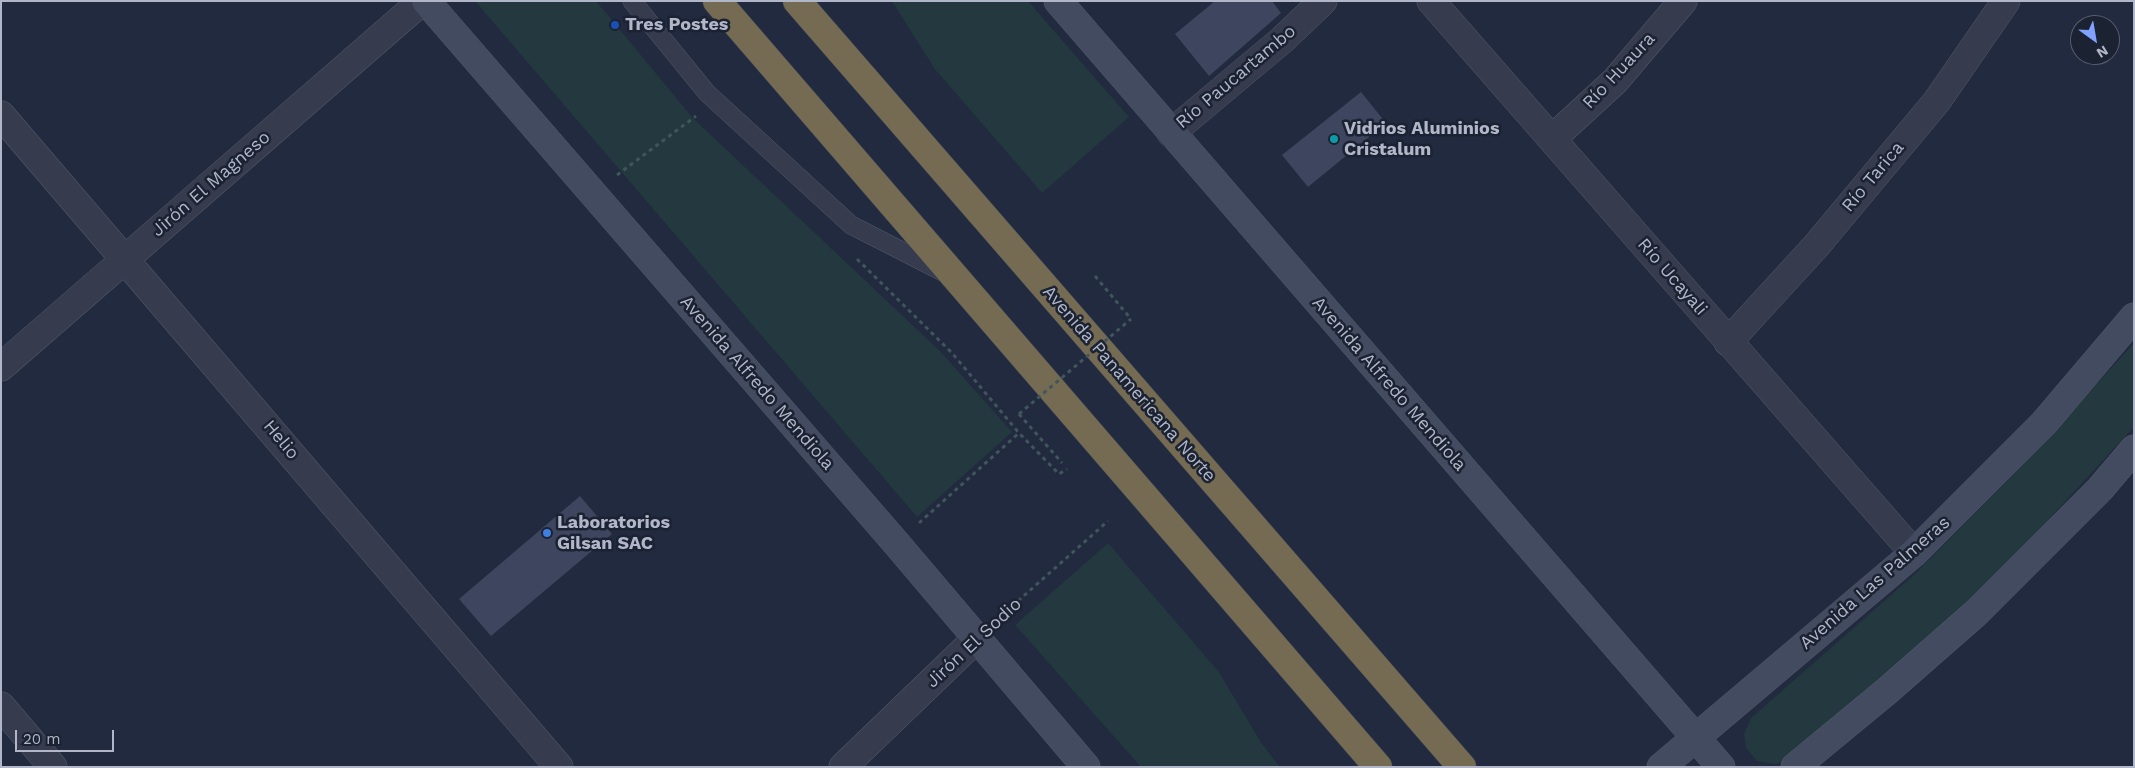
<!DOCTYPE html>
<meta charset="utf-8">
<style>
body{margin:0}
#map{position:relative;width:2135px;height:768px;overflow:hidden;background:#212a3e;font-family:"Work Sans",sans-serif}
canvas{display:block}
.frame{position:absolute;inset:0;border:2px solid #b1b7c9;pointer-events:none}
.north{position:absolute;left:2070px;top:15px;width:50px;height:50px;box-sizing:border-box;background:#1b2232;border:1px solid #575e6e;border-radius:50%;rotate:148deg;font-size:14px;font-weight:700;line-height:20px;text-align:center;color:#b1b7c9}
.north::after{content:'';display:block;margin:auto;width:18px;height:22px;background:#81a1ff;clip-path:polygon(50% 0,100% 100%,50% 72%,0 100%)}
.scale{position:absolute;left:15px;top:730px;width:99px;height:22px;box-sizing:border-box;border:2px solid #b1b7c9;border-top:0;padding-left:6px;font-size:15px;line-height:18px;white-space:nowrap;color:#b1b7c9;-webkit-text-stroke:4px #1b2232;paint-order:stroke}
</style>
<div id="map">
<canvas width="2135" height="768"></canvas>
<div class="frame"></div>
<div class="north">N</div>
<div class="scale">20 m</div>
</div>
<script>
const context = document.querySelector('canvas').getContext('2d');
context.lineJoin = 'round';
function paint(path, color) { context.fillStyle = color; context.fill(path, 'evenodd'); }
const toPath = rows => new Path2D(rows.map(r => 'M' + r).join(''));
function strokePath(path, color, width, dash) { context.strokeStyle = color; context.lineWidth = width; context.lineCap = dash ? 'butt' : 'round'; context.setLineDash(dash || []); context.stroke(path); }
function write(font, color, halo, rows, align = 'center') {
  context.font = font + ' "Work Sans",sans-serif'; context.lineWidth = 5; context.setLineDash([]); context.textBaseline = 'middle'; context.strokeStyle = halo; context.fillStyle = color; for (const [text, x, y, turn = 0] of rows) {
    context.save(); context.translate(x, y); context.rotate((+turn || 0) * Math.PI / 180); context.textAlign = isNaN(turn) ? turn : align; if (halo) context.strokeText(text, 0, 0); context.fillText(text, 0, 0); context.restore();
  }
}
const green = toPath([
 [475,1,596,1,693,118,940,351,1012,432,917,517],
 [892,1,1028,1,1129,117,1042,193,934,68],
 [2134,343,2134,427,1998,574,1797,757,1775,764,1757,761,1746,748,1744,734,1751,718,1914,575,2022,466],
 [1108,543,1219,672,1262,744,1280,767,1141,767,1015,625]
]);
const building = toPath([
 [1215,1,1272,1,1281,13,1209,76,1175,34],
 [1361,92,1386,123,1308,187,1282,155],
 [580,496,612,534,491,636,459,599]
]);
const path = toPath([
 [617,175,696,116],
 [857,259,952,353,1019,433,1059,474,1067,469],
 [1095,276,1131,319],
 [1019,414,1062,463],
 [919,523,1019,433],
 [1000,617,1108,521]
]);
const service = toPath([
 [632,1,707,93,851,225,945,273]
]);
const minor = toPath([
 [1431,1,1914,553],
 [1,115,559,767],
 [1171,133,1282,40,1323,1],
 [1553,138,1615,81,1683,1],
 [1728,342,1816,246,1937,101,2006,1],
 [1,367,422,1],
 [1,706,53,767],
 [843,767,977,638]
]);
const secondary = toPath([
 [426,1,896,543,1086,767],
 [1058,1,1721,767],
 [1661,767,1914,553,2044,423,2134,317],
 [1795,767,1887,691,1976,613,2100,489,2134,449]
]);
const motorway = toPath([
 [717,1,1378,767],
 [797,1,1462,767]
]);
const pathBridge = toPath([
 [1019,414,1131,319]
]);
const markers = [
 [615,25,5,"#1a4fb4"],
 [1334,139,5,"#0f9aa8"],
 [547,533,5,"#3f7fe0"]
];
const poiNames = [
 ["Tres Postes",625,25],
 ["Vidrios Aluminios",1344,129],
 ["Cristalum",1344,150],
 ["Laboratorios",557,523],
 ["Gilsan SAC",557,544]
];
const streetNames = [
 ["Río Huaura",1619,71,-47],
 ["Río Paucartambo",1236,77,-40],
 ["Río Tarica",1873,177,-50],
 ["Jirón El Magneso",211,184,-41],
 ["Río Ucayali",1672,277,49],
 ["Avenida Alfredo Mendiola",757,383,49],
 ["Avenida Panamericana Norte",1129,384,49],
 ["Avenida Alfredo Mendiola",1389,384,49],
 ["Helio",281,440,50],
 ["Avenida Las Palmeras",1875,583,-41],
 ["Jirón El Sodio",974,643,-43]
];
paint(green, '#23383f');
paint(building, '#3d465e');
strokePath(service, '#515768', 19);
strokePath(minor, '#515768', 29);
strokePath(secondary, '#515768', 29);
strokePath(motorway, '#3e4455', 29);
strokePath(path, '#41555c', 3, [4, 4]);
strokePath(service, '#363c4e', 18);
strokePath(minor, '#363c4e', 28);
strokePath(secondary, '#434b61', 28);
strokePath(motorway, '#746b52', 28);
strokePath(pathBridge, '#41555c', 3, [4, 4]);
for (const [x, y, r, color] of markers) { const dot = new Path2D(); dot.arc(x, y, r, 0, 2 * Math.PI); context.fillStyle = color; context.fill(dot); strokePath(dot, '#1b2232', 2); }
write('bold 18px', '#b1b7c9', '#1b2232', poiNames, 'left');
write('18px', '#b1b7c9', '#1b2232', streetNames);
</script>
